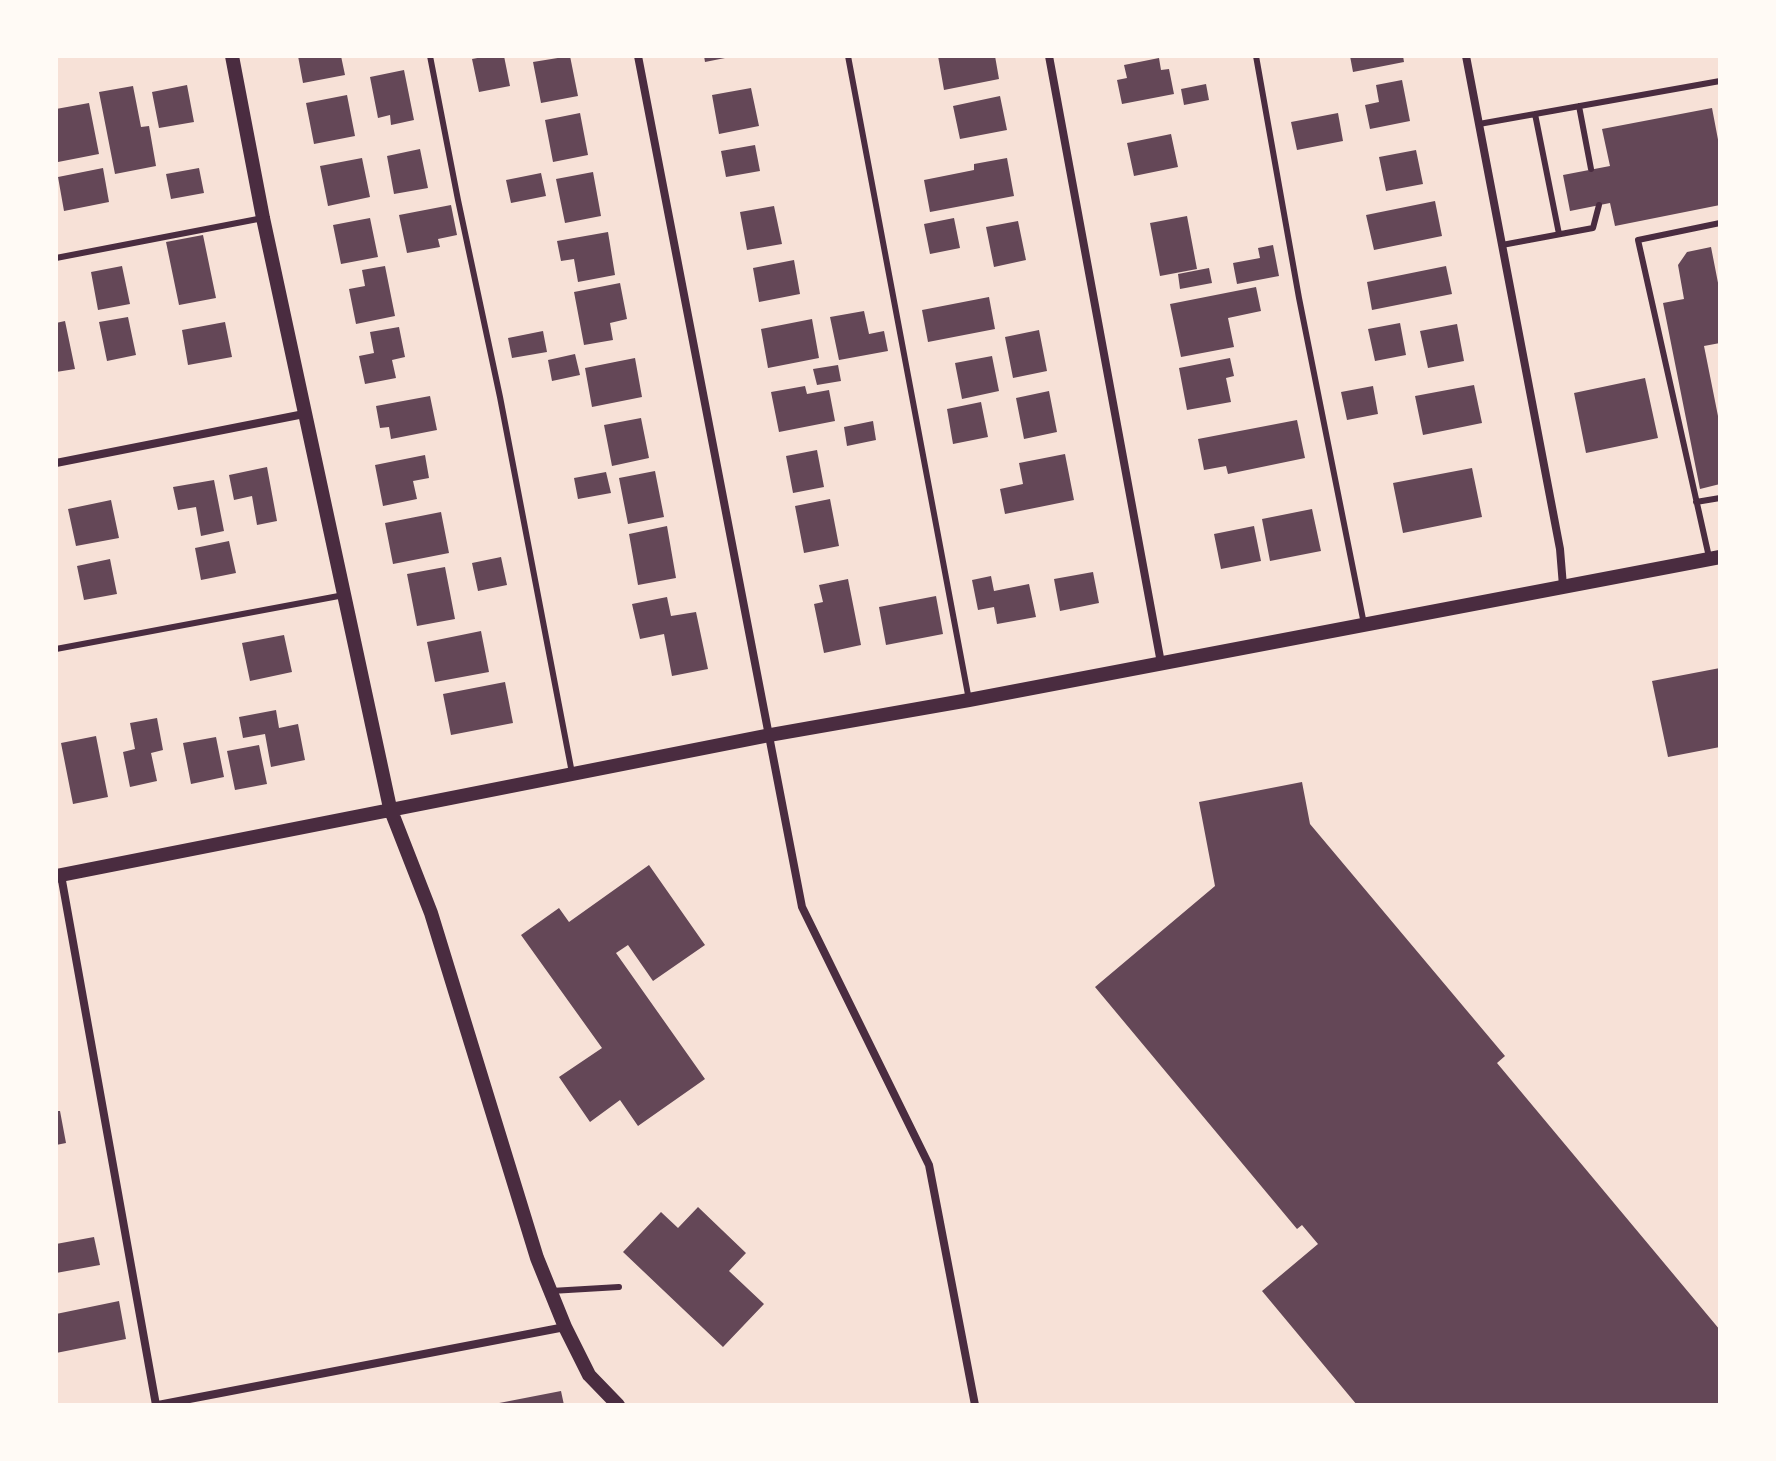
<!DOCTYPE html>
<style>
body{margin:0}
#map{position:relative;width:1776px;height:1461px;overflow:hidden;background:#f7e1d7;font-family:Manrope,sans-serif}
canvas{display:block}
.frame{position:absolute;inset:0;border:58px solid #fffaf5;pointer-events:none}
</style>
<div id="map">
<canvas width="1776" height="1461"></canvas>
<div class="frame"></div>
</div>
<script>
const context = document.querySelector('canvas').getContext('2d');
context.lineJoin = 'round';
function paint(path, color) { context.fillStyle = color; context.fill(path, 'evenodd'); }
const toPath = rows => new Path2D(rows.map(r => 'M' + r).join(''));
function strokePath(path, color, width, dash) { context.strokeStyle = color; context.lineWidth = width; context.lineCap = dash ? 'butt' : 'round'; context.setLineDash(dash || []); context.stroke(path); }
const building = toPath([
 [298,56,341,56,345,75,303,83],
 [488,56,504,56,510,86,479,92,472,59],
 [570,56,578,96,541,103,533,62],
 [704,56,730,56,730,57,705,62],
 [938,56,995,56,999,79,944,90],
 [1350,56,1403,56,1404,62,1353,72],
 [1159,58,1161,70,1169,69,1174,94,1122,104,1117,80,1127,78,1124,65],
 [404,70,414,120,391,125,390,115,378,118,370,77],
 [1402,80,1410,121,1370,129,1365,105,1379,102,1376,85],
 [1206,84,1209,100,1184,105,1181,89],
 [187,85,194,122,159,128,152,92],
 [133,86,141,127,149,126,156,166,115,174,99,92],
 [751,88,759,126,719,134,712,95],
 [347,95,355,136,314,144,306,103],
 [1000,96,1007,130,960,139,953,106],
 [89,103,99,154,58,162,56,109],
 [1712,108,1720,150,1720,205,1615,226,1610,203,1570,211,1563,175,1610,166,1602,129],
 [580,113,588,155,553,162,545,120],
 [1338,113,1343,141,1297,150,1291,122],
 [1171,134,1178,167,1134,176,1127,143],
 [755,145,760,171,726,177,721,151],
 [420,149,428,188,394,194,387,156],
 [1416,150,1423,184,1386,191,1379,157],
 [362,158,370,197,328,206,320,166],
 [1007,158,1014,196,930,212,924,180,974,170,974,164],
 [103,168,109,202,64,211,58,177],
 [199,168,204,193,171,199,166,174],
 [593,172,601,216,565,223,556,179],
 [541,173,546,196,511,203,506,180],
 [1435,201,1442,236,1374,250,1366,215],
 [451,205,457,235,438,239,440,247,407,253,399,215],
 [774,206,782,244,747,250,740,212],
 [1187,216,1197,269,1160,276,1150,223],
 [370,218,378,257,341,264,333,225],
 [954,218,960,248,930,254,924,224],
 [1018,221,1026,260,994,267,986,227],
 [608,232,615,275,578,282,574,259,561,261,557,241],
 [203,235,216,298,179,305,166,242],
 [1273,245,1279,276,1237,284,1233,263,1260,258,1258,248],
 [1711,247,1720,293,1720,343,1704,346,1720,426,1720,484,1700,489,1663,303,1684,299,1678,265,1687,252],
 [794,260,800,294,759,302,753,268],
 [122,266,130,304,98,310,91,272],
 [385,266,395,316,356,324,349,289,365,286,362,270],
 [1446,266,1452,294,1372,310,1367,282],
 [1209,268,1212,283,1180,289,1178,274],
 [620,283,627,319,610,323,613,340,584,345,574,292],
 [1256,287,1261,311,1228,318,1234,347,1181,357,1170,304],
 [989,297,995,329,928,342,922,310],
 [864,311,869,334,884,331,888,351,839,360,830,317],
 [128,317,136,355,107,361,99,322],
 [812,319,819,358,768,368,761,329],
 [65,321,75,369,56,372,56,323],
 [225,322,232,357,188,365,182,330],
 [1400,323,1406,355,1375,361,1368,329],
 [1457,324,1464,361,1428,368,1420,331],
 [399,327,405,357,392,360,396,378,365,384,359,356,374,353,370,332],
 [1039,330,1047,371,1013,378,1005,337],
 [543,331,547,352,512,358,508,338],
 [575,354,580,375,552,381,548,360],
 [992,356,999,391,962,399,955,363],
 [635,358,642,397,592,407,585,368],
 [1230,358,1234,376,1226,378,1231,402,1187,410,1179,368],
 [838,365,841,381,817,385,813,369],
 [1645,378,1658,438,1586,453,1574,393],
 [1474,385,1482,423,1423,435,1415,396],
 [805,386,807,394,829,390,835,421,779,432,771,392],
 [1373,386,1378,414,1347,420,1341,392],
 [1049,391,1057,432,1024,439,1016,398],
 [430,396,437,430,391,439,389,427,380,428,376,406],
 [981,402,988,437,953,444,947,409],
 [641,418,649,458,612,466,604,425],
 [1297,420,1305,458,1228,474,1226,466,1204,470,1198,439],
 [873,421,876,440,847,446,844,427],
 [817,450,824,487,793,493,786,456],
 [1065,454,1074,500,1005,514,1000,489,1023,484,1019,463],
 [425,455,429,478,413,481,417,499,383,506,375,465],
 [267,467,277,521,257,525,252,496,234,500,229,475],
 [1472,468,1482,517,1403,533,1393,483],
 [655,471,664,517,628,524,619,478],
 [606,472,611,493,578,499,574,478],
 [214,480,224,531,201,536,196,507,178,510,173,487],
 [830,499,839,546,804,553,795,506],
 [111,500,119,538,76,546,68,509],
 [1312,509,1321,551,1270,561,1262,519],
 [441,512,449,553,393,564,385,523],
 [667,526,676,578,638,585,629,534],
 [1254,526,1261,561,1221,569,1214,534],
 [229,541,236,573,201,580,195,548],
 [501,557,507,585,478,591,472,563],
 [110,559,117,594,84,600,77,566],
 [445,567,455,619,417,626,407,574],
 [1093,572,1099,603,1060,611,1054,579],
 [991,576,994,591,1029,584,1036,617,997,624,994,607,978,610,972,580],
 [848,579,861,645,824,653,814,604,823,602,819,585],
 [936,596,943,634,886,645,879,607],
 [667,597,671,616,696,612,708,669,672,676,664,634,640,639,632,604],
 [481,631,489,672,435,682,427,642],
 [284,635,292,672,250,681,242,643],
 [1720,668,1720,747,1668,757,1652,681],
 [505,682,513,723,451,735,443,694],
 [276,710,279,728,298,724,305,760,271,767,265,734,243,738,239,717],
 [157,718,163,750,151,753,157,781,130,787,123,752,135,749,130,723],
 [96,736,108,797,73,804,61,743],
 [216,737,224,777,191,784,183,743],
 [259,745,267,784,235,790,227,751],
 [1302,782,1310,824,1505,1056,1497,1063,1720,1330,1720,1405,1357,1405,1262,1291,1318,1244,1302,1225,1297,1229,1095,987,1215,886,1199,802],
 [649,865,705,945,653,981,628,945,616,953,705,1079,638,1126,620,1100,590,1122,559,1077,602,1048,521,935,559,908,569,922],
 [56,1111,60,1111,66,1143,56,1145],
 [698,1207,746,1253,729,1271,764,1304,723,1347,623,1252,661,1212,678,1228],
 [94,1237,100,1265,56,1273,56,1244],
 [119,1301,126,1339,56,1353,56,1314],
 [561,1391,564,1405,494,1405,494,1404]
]);
const service = toPath([
 [430,56,458,200,500,397,572,773],
 [848,56,969,700],
 [1256,56,1299,298,1364,624],
 [1579,106,1591,169],
 [1535,114,1559,234],
 [1479,124,1720,81],
 [1502,245,1593,228,1599,205],
 [56,258,263,218],
 [1696,502,1720,498],
 [1709,557,1638,240,1720,223],
 [56,649,344,595],
 [551,1291,619,1287]
]);
const minor = toPath([
 [638,56,802,907,929,1165,975,1405],
 [1049,56,1161,663],
 [1466,56,1560,549,1563,586],
 [56,463,304,414],
 [61,875,156,1405],
 [158,1405,565,1327]
]);
const tertiary = toPath([
 [232,56,263,218,390,808,431,913,537,1258,565,1327,589,1375,618,1405],
 [56,876,770,735,969,700,1720,557]
]);
paint(building, '#644757');
strokePath(service, '#4a2c40', 6);
strokePath(minor, '#4a2c40', 8);
strokePath(tertiary, '#4a2c40', 14);
</script>
